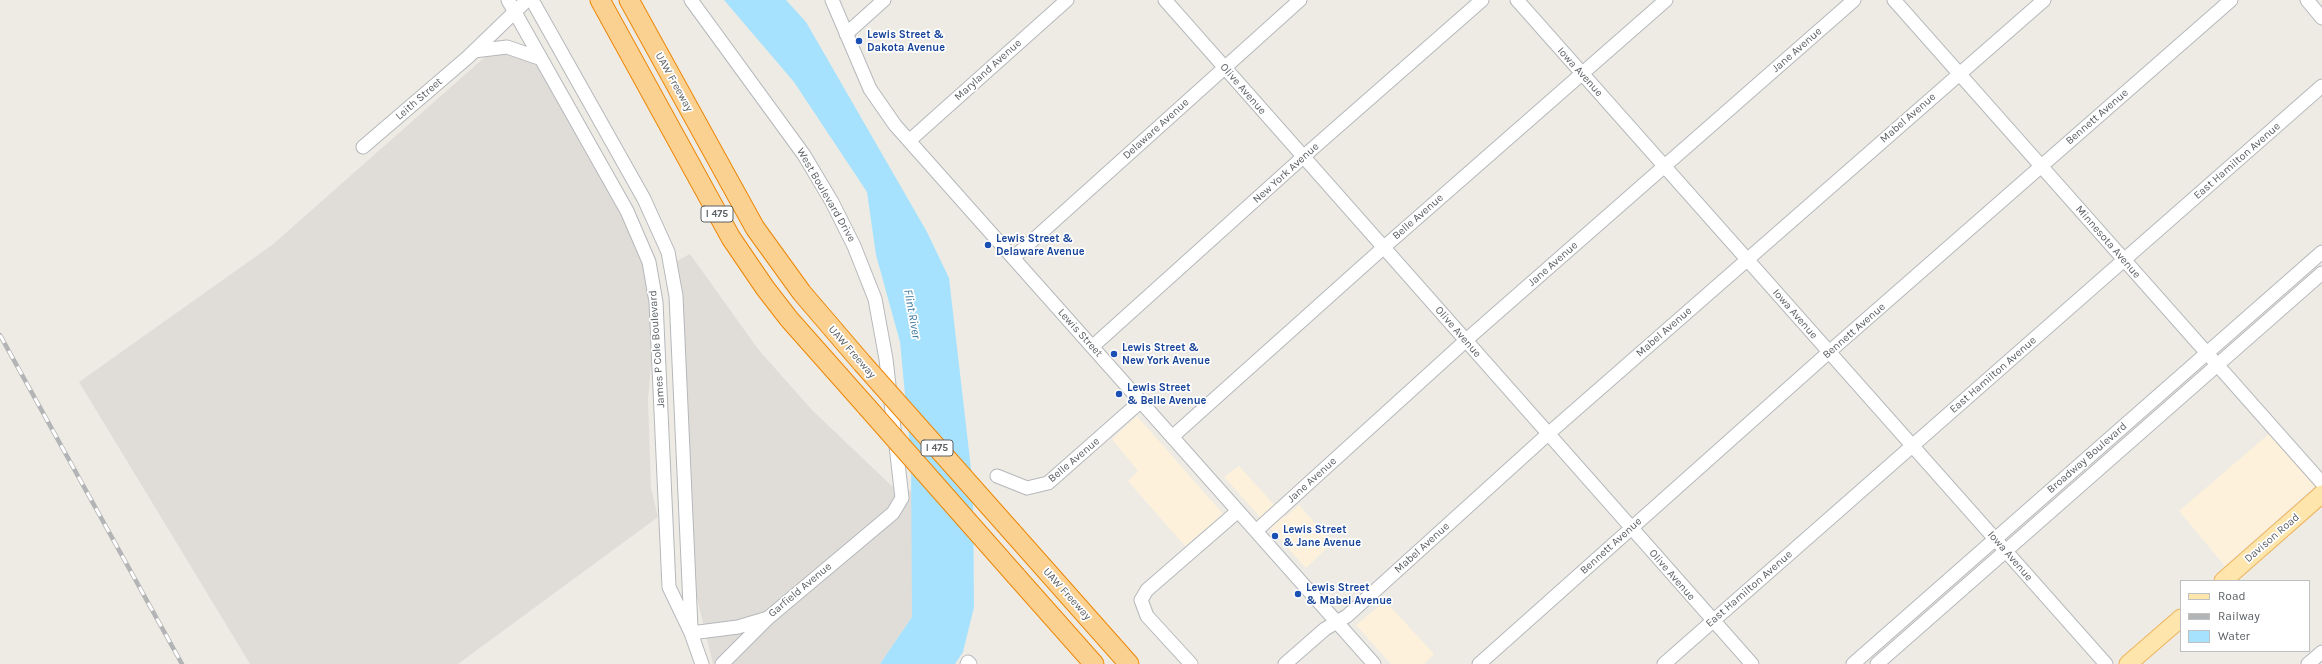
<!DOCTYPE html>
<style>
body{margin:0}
#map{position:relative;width:2322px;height:664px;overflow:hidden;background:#eeebe4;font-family:Karla,sans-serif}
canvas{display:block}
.legend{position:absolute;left:2180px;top:580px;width:130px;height:72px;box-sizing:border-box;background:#fff;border:1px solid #bec0c1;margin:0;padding:5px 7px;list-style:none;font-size:12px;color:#5c6165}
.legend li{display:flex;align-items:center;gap:8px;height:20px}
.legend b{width:20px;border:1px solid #bec0c1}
</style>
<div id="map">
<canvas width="2322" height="664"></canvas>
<ul class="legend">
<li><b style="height:5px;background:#fde5ab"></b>Road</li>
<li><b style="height:5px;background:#b3b4b5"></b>Railway</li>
<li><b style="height:11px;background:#a6e2fd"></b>Water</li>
</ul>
</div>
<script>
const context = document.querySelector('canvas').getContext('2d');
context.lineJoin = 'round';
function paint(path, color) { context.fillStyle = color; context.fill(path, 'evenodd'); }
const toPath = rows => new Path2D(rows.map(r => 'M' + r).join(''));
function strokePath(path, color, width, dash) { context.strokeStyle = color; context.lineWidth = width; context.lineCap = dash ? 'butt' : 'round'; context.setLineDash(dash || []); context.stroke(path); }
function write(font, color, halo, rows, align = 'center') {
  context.font = font + ' Karla,sans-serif'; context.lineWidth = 3.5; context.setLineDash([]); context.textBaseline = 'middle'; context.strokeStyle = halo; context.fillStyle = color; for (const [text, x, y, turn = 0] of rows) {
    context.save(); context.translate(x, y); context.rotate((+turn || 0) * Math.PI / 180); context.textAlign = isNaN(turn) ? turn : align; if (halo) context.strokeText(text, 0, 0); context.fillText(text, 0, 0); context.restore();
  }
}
const commercial = toPath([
 [1137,416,1223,514,1185,546,1128,481,1138,471,1112,439],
 [2270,433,2316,485,2225,566,2179,511],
 [1239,466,1285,517,1299,505,1332,543,1306,568,1224,477],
 [1385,601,1434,654,1424,664,1391,664,1356,625]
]);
const industrial = toPath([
 [505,53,534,62,547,80,616,201,641,254,650,293,652,355,648,399,651,488,658,517,458,664,250,664,79,382,272,245,477,64,485,57],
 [690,254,758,349,812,410,894,488,912,491,912,617,880,664,713,664,695,590,684,327,679,277,675,262]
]);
const water = toPath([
 [724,0,786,0,806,22,927,232,949,278,973,486,974,607,963,652,955,664,880,664,912,617,911,458,900,342,876,255,867,192,794,82]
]);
const minor = toPath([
 [508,0,627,211,649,262,656,302,669,587,691,633,702,664],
 [532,0,644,199,668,252,676,296,691,628],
 [832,0,870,89,895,125,1374,664],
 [1165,0,1752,664],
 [1517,0,2106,664],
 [1894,0,2322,483],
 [2307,0,2322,18],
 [846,34,884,0],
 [474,51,507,47,539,58],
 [909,141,1067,0],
 [363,147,468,57,527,0],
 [1013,258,1300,0],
 [1092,347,1303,157,1482,0],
 [1172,437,1383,248,1666,0],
 [997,476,1027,488,1048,483,1141,401],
 [1256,531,1473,334,1854,0],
 [691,633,738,627,768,618,893,513,902,498,886,359,875,299,854,246,832,202,804,155,691,0],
 [722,664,768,618],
 [967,664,968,662,970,664],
 [1191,664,1147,616,1141,600,1147,590,1238,511],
 [1285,664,1325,629,1347,616,1548,434,2044,0],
 [1479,664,1829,352,2231,0],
 [1664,664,2322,86],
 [1853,664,2322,252],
 [1877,664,2322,273],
 [2308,664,2322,652]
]);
const major = toPath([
 [2223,581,2322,494],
 [2128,664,2181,618]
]);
const highway = toPath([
 [600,0,731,238,765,288,789,319,867,407],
 [629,0,755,228,802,293,862,363],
 [1012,532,1129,664],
 [1016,576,1094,664]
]);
const rail = toPath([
 [0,335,182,664]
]);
const highwayBridge = toPath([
 [862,363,1012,532],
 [867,407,1016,576]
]);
const markers = [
 [859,41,4,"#1a4fb4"],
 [988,245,4,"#1a4fb4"],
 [1114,354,4,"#1a4fb4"],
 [1119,394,4,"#1a4fb4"],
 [1275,536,4,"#1a4fb4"],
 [1298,594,4,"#1a4fb4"]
];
const shields = [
 [717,214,32],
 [937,448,32]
];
const shieldNames = [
 ["I 475",717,214],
 ["I 475",937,448]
];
const transitNames = [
 ["Lewis Street &",867,35],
 ["Dakota Avenue",867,48],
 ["Lewis Street &",996,239],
 ["Delaware Avenue",996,252],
 ["Lewis Street &",1122,348],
 ["New York Avenue",1122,361],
 ["Lewis Street",1127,388],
 ["& Belle Avenue",1127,401],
 ["Lewis Street",1283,530],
 ["& Jane Avenue",1283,543],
 ["Lewis Street",1306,588],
 ["& Mabel Avenue",1306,601]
];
const streetNames = [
 ["Jane Avenue",1797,50,-41],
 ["Maryland Avenue",988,70,-42],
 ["Iowa Avenue",1580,72,48],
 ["UAW Freeway",674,82,61],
 ["Olive Avenue",1243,89,49],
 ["Leith Street",419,99,-41],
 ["Bennett Avenue",2097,117,-41],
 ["Mabel Avenue",1908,118,-41],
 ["Delaware Avenue",1156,129,-42],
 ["East Hamilton Avenue",2237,161,-41],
 ["New York Avenue",1286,173,-42],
 ["West Boulevard Drive",826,195,60],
 ["Belle Avenue",1418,217,-41],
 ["Minnesota Avenue",2108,242,49],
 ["Jane Avenue",1553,264,-41],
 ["Iowa Avenue",1795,314,49],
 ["Bennett Avenue",1854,331,-41],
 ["Olive Avenue",1458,332,49],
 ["Mabel Avenue",1664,332,-41],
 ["Lewis Street",1080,333,48],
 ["James P Cole Boulevard",657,349,-94],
 ["UAW Freeway",852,352,49],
 ["East Hamilton Avenue",1993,375,-41],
 ["Broadway Boulevard",2087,458,-41],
 ["Belle Avenue",1074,460,-40],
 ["Jane Avenue",1312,480,-42],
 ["Davison Road",2272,538,-41],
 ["Bennett Avenue",1611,546,-42],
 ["Mabel Avenue",1422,548,-42],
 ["Iowa Avenue",2010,556,49],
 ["Olive Avenue",1672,575,49],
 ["East Hamilton Avenue",1749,589,-41],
 ["Garfield Avenue",800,590,-40],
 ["UAW Freeway",1067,594,48]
];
const waterNames = [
 ["Flint River",912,314,80]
];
paint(commercial, '#fdf1db');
paint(industrial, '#e0ddd9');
paint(water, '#a6e2fd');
strokePath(minor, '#b5b8bb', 15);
strokePath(major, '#eeb35e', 19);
strokePath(highway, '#ed8706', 21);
strokePath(minor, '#fff', 13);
strokePath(major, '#fde5ab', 17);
strokePath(highway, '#fad190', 19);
strokePath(rail, '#b3b4b5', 4.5);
strokePath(rail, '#fff', 3, [9]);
strokePath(highwayBridge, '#ed8706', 21, []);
strokePath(highwayBridge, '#fad190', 19);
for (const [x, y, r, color] of markers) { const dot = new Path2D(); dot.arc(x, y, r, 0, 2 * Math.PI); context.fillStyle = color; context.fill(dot); strokePath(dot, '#fff', 1.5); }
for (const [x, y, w] of shields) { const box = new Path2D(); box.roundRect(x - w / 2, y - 8, w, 16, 3); context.fillStyle = '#fff'; context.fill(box); strokePath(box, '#5c6165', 1); }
write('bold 10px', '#5c6165', null, shieldNames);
write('bold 11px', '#164399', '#fff', transitNames, 'left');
write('11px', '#5c6165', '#fff', streetNames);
write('italic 12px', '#3d789d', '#fff', waterNames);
</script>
